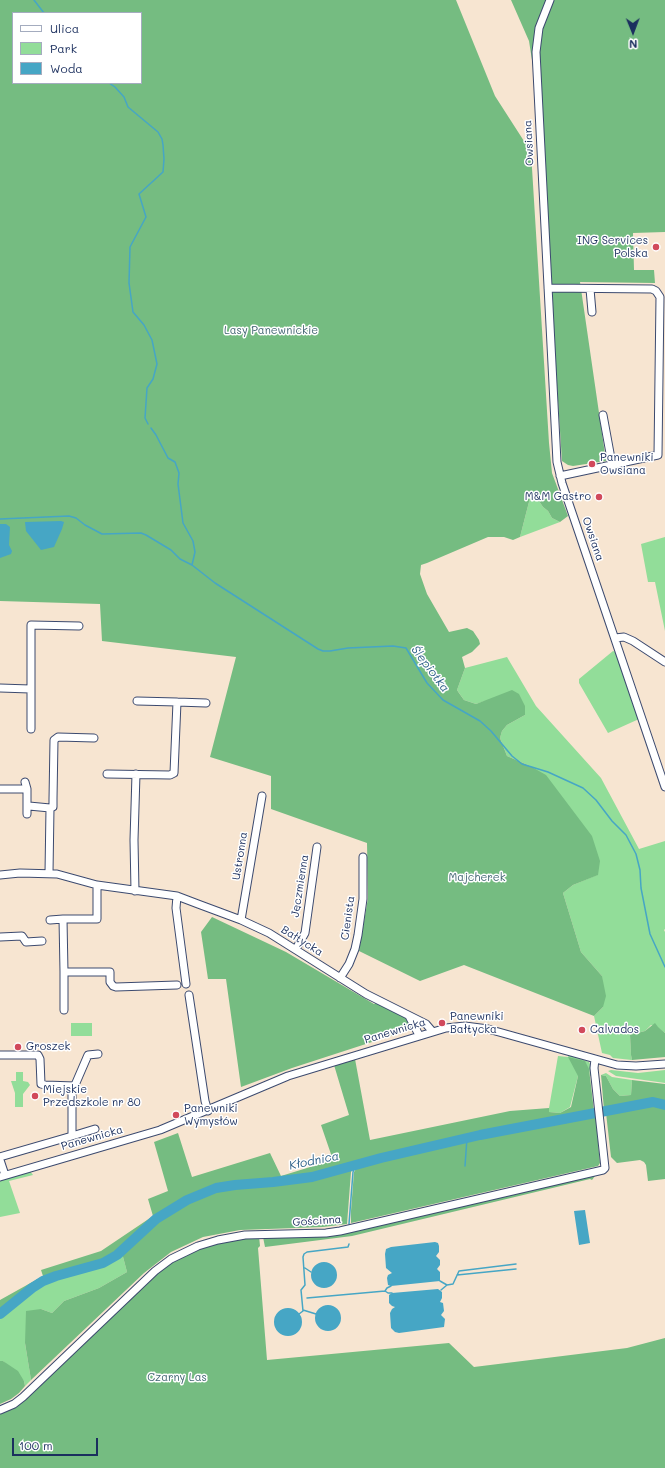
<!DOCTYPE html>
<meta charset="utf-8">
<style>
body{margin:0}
#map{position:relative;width:665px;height:1468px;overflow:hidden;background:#f7e5d1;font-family:Mali,sans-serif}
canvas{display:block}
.legend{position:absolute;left:12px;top:12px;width:130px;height:72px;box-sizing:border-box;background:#fff;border:1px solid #a4acbf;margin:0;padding:5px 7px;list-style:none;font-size:12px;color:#1b2f5e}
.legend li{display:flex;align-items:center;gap:8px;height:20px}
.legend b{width:20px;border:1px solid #a4acbf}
.north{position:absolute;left:613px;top:12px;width:40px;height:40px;-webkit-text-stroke:3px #fff;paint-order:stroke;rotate:179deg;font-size:11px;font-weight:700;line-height:16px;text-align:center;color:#1b2f5e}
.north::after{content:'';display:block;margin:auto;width:14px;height:18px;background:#1b2f5e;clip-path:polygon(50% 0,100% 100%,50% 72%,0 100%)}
.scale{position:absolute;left:12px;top:1438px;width:86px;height:18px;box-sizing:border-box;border:2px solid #1b2f5e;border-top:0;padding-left:5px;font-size:12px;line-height:14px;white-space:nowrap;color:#1b2f5e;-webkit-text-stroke:3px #fff;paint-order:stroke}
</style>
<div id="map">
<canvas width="665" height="1468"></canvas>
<ul class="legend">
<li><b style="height:5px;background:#fff"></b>Ulica</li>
<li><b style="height:11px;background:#92dd99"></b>Park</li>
<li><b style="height:11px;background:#46a6c5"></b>Woda</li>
</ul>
<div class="north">N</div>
<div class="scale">100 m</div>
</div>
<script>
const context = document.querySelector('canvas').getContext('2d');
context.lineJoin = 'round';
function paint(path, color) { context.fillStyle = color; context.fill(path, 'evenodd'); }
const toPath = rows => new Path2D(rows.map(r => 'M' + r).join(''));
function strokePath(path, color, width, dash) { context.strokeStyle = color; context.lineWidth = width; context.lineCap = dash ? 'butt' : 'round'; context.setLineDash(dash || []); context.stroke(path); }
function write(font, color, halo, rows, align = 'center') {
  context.font = font + ' Mali,sans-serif'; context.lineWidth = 3; context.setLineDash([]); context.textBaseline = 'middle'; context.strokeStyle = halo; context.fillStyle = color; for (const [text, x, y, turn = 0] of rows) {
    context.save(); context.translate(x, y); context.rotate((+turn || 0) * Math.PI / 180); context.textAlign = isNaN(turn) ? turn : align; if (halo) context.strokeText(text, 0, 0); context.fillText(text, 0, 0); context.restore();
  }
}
const green = toPath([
 [535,495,543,507,548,511,552,518,560,522,520,537,530,498],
 [665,537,665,631,655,582,648,582,641,544],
 [613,651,616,652,639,719,608,733,579,683,579,679],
 [507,657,536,706,601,778,639,849,665,841,665,929,664,930,665,932,665,1033,657,1027,651,1025,645,1031,630,1035,631,1055,632,1060,613,1058,610,1055,602,1053,594,1016,603,1007,602,976,581,952,563,893,573,885,597,875,530,766,507,756,500,738,502,731,507,725,525,715,485,701,476,704,464,700,457,690,465,668],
 [71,1023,92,1023,92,1036,71,1036],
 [569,1055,589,1062,591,1066,592,1075,590,1076,589,1069,578,1076,570,1107,560,1113,549,1112,549,1108,558,1056,568,1057],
 [611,1070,638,1073,665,1070,665,1083,616,1076,608,1071],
 [16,1072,23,1072,23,1081,28,1082,30,1085,23,1094,23,1107,15,1107,15,1093,11,1081,16,1081],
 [606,1073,612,1077,632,1080,631,1095,620,1096,613,1089,606,1076,601,1075],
 [30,1171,33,1175,9,1181,20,1213,0,1217,0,1179],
 [122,1253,127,1272,99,1288,64,1301,52,1313,41,1309,25,1343,31,1380,25,1386,24,1381,3,1361,0,1361,0,1317,29,1292,43,1284,59,1278,102,1266,115,1259]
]);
const forest = toPath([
 [0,0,456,0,495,96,531,152,549,443,552,473,568,516,560,522,552,518,548,511,543,507,535,495,530,498,520,537,513,540,504,537,488,537,427,563,421,565,420,574,427,594,449,632,467,628,473,631,479,640,480,644,472,652,462,657,465,668,457,690,459,693,464,700,476,704,512,690,519,694,525,706,525,715,507,725,502,731,500,738,507,756,530,766,546,775,592,836,600,861,598,875,573,885,563,893,581,952,602,976,606,996,603,1007,594,1016,464,965,420,981,359,951,368,898,367,843,271,809,271,776,210,757,236,657,102,641,100,604,0,601],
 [13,13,141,13,141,83,13,83],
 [511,0,665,0,665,232,633,233,634,270,654,270,655,283,580,282,606,461,573,466,568,465,562,461,547,234,543,131,529,41],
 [212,917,286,952,374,1004,376,1003,405,1017,412,1029,292,1068,241,1087,226,979,208,979,201,932],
 [655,1023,658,1027,665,1033,665,1057,632,1060,631,1055,630,1035,645,1031],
 [568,1057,585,1061,589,1069,594,1111,476,1133,381,1156,312,1174,277,1180,237,1181,215,1184,181,1200,152,1220,115,1254,97,1262,43,1279,25,1290,0,1310,0,1300,43,1276,41,1270,101,1251,153,1216,148,1199,168,1191,154,1142,178,1133,192,1177,270,1153,281,1176,333,1160,321,1125,349,1115,334,1065,355,1059,370,1140,510,1111,549,1108,549,1112,560,1113,571,1107,578,1076],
 [601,1075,606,1076,613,1089,620,1096,631,1095,632,1080,665,1084,665,1103,649,1101,604,1110],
 [653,1104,665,1107,665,1179,648,1181,646,1165,644,1162,640,1160,617,1163,611,1157,606,1113],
 [596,1117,599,1153,600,1163,598,1166,351,1223,351,1211,354,1172,358,1166,481,1136],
 [353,1168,351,1172,347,1224,323,1227,240,1230,203,1237,171,1252,144,1273,31,1380,25,1343,26,1311,41,1309,52,1313,64,1301,99,1288,127,1272,122,1253,157,1220,188,1202,215,1190,234,1187,267,1185,312,1179],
 [592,1176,595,1176,592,1180,590,1179,352,1236,265,1247,263,1237,322,1236],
 [259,1236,260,1246,258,1248,267,1360,449,1343,474,1367,627,1348,665,1338,665,1468,0,1468,0,1413,160,1270,171,1263,198,1249,232,1239],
 [0,1361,3,1361,18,1371,24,1381,25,1386,19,1393,11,1399,0,1404]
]);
const water = toPath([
 [61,521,64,522,62,529,54,547,41,550,26,531,25,522],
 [0,524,6,524,10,527,9,545,12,551,11,554,0,558],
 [585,1210,590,1243,579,1245,574,1211],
 [435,1242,438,1243,439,1246,439,1252,436,1256,440,1260,440,1265,437,1269,440,1272,440,1281,391,1286,388,1285,387,1278,388,1275,392,1273,386,1268,385,1254,386,1249,391,1247],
 '311 1275a13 13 0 1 1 26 0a13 13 0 1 1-26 0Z',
 [438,1289,442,1292,442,1298,440,1302,443,1303,444,1311,441,1315,445,1319,444,1327,399,1333,395,1332,391,1328,390,1313,392,1309,395,1307,392,1306,389,1303,389,1295,392,1293],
 '315 1318a13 13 0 1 1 26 0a13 13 0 1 1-26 0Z',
 '274 1322a14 14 0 1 1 28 0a14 14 0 1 1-28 0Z'
]);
const stream = toPath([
 [34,0,44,13],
 [109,83,115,87,124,97,128,107,158,132,162,139,163,145,164,159,163,172,139,194,146,217,130,247,129,283,133,312,144,325,152,340,157,364,153,379,147,388,145,418,148,424],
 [151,428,156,435,168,458,175,462,179,473,178,484,183,523,193,541,195,552,192,565],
 [0,519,69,516,76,518,85,525,102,534,141,533,146,535,171,550,180,559,192,565,215,583,318,649,323,651,330,651,348,648,393,646,406,648,427,683,443,700,480,721,491,731,512,756,522,764,548,772,583,788,596,800,612,821,626,835,636,854,640,870,641,888,650,934,665,967],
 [465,1166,467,1138],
 [349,1224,353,1172,356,1165],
 [75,1267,78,1270],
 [305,1268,311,1272],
 [457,1275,516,1269],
 [440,1281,447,1285],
 [441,1290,447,1285,453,1284,459,1271,516,1264],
 [385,1291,387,1288,391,1286],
 [307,1298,385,1291,388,1293,392,1293],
 [303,1310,316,1314],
 [299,1314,303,1311,301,1290,305,1285,303,1257,304,1254,307,1252,348,1247,349,1244]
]);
const river = toPath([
 [0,1314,32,1288,43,1281,56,1276,103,1263,117,1255,156,1219,187,1200,216,1188,235,1185,273,1182,312,1177,381,1158,480,1135,653,1102,665,1105]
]);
const minor = toPath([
 [550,0,539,28,536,52,557,462,562,483,665,787],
 [548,288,652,289,656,291,660,297,658,455,560,476],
 [590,289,592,312],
 [603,415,612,464],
 [615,638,624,637,633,641,665,662],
 [0,688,30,689],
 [177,702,206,703],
 [31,729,31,625,79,626],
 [107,774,170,775,174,773,177,702,137,701],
 [25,782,27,789,27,804,29,806,50,808],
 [0,789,27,789],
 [27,804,27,814],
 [49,873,50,808,53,807,53,799,54,740,58,737,94,738],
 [0,875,20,873,57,874,97,885,177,896,198,904,241,920,269,933,366,994,426,1024,432,1031],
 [135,891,134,840,136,774],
 [177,896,176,908,186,984],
 [50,920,63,919],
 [241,920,262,796],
 [0,937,22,936,26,942,42,941],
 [296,949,305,933,317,847],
 [64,972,63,919,97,919,97,885],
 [340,978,349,964,355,949,358,935,363,899,363,857],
 [189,995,205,1101,208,1111],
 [64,1010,64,972,110,972,110,982,113,986,116,987,177,985],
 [409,1016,419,1035],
 [0,1055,38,1055,40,1059,41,1084,45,1085,75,1086],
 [72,1136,95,1129],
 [0,1157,72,1136,72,1092,88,1055,98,1054],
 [0,1160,5,1175],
 [0,1177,160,1130,288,1076,446,1028,465,1026,488,1029,617,1065,636,1066,665,1064],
 [0,1410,14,1404,23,1397,155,1271,171,1259,198,1246,218,1240,245,1235,326,1233,340,1231,603,1170,605,1168,594,1068,595,1059]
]);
const markers = [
 [656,247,4,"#d1495b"],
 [592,464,4,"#d1495b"],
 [599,497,4,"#d1495b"],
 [442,1023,4,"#d1495b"],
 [582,1030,4,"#d1495b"],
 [18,1047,4,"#d1495b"],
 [35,1096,4,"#d1495b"],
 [176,1115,4,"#d1495b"]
];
const streetNames = [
 ["Owsiana",529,143,-93],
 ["Owsiana",593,539,71],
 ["Ustronna",240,856,-81],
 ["Jęczmienna",300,886,-81],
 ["Cienista",348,918,-82],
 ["Bałtycka",302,941,32],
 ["Panewnicka",395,1031,-17],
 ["Panewnicka",92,1138,-16],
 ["Gościnna",317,1221,-4]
];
const poiNames = [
 ["ING Services",648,241,"right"],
 ["Polska",648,254,"right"],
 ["Panewniki",600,458],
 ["Owsiana",600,471],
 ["M&M Gastro",591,497,"right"],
 ["Panewniki",450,1017],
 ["Bałtycka",450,1030],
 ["Calvados",590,1030],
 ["Groszek",26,1047],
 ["Miejskie",43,1090],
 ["Przedszkole nr 80",43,1103],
 ["Panewniki",184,1109],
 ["Wymysłów",184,1122]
];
const parkNames = [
 ["Lasy Panewnickie",271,331],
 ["Majcherek",477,878],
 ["Czarny Las",177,1378]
];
const waterNames = [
 ["Ślepiotka",430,669,53],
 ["Kłodnica",314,1161,-12]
];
paint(green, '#92dd99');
paint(forest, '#75bc81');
paint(water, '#46a6c5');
strokePath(stream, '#46a6c5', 1.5);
strokePath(river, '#46a6c5', 10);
strokePath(minor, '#3c4a6f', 9);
strokePath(minor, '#fff', 7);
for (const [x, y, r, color] of markers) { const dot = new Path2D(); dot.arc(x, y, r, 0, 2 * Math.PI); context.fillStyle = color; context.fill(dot); strokePath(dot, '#fff', 1.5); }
write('11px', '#1b2f5e', '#fff', streetNames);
write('11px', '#1b2f5e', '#fff', poiNames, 'left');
write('11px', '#3f6370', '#fff', parkNames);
write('italic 12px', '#2c5f87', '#fff', waterNames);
</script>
